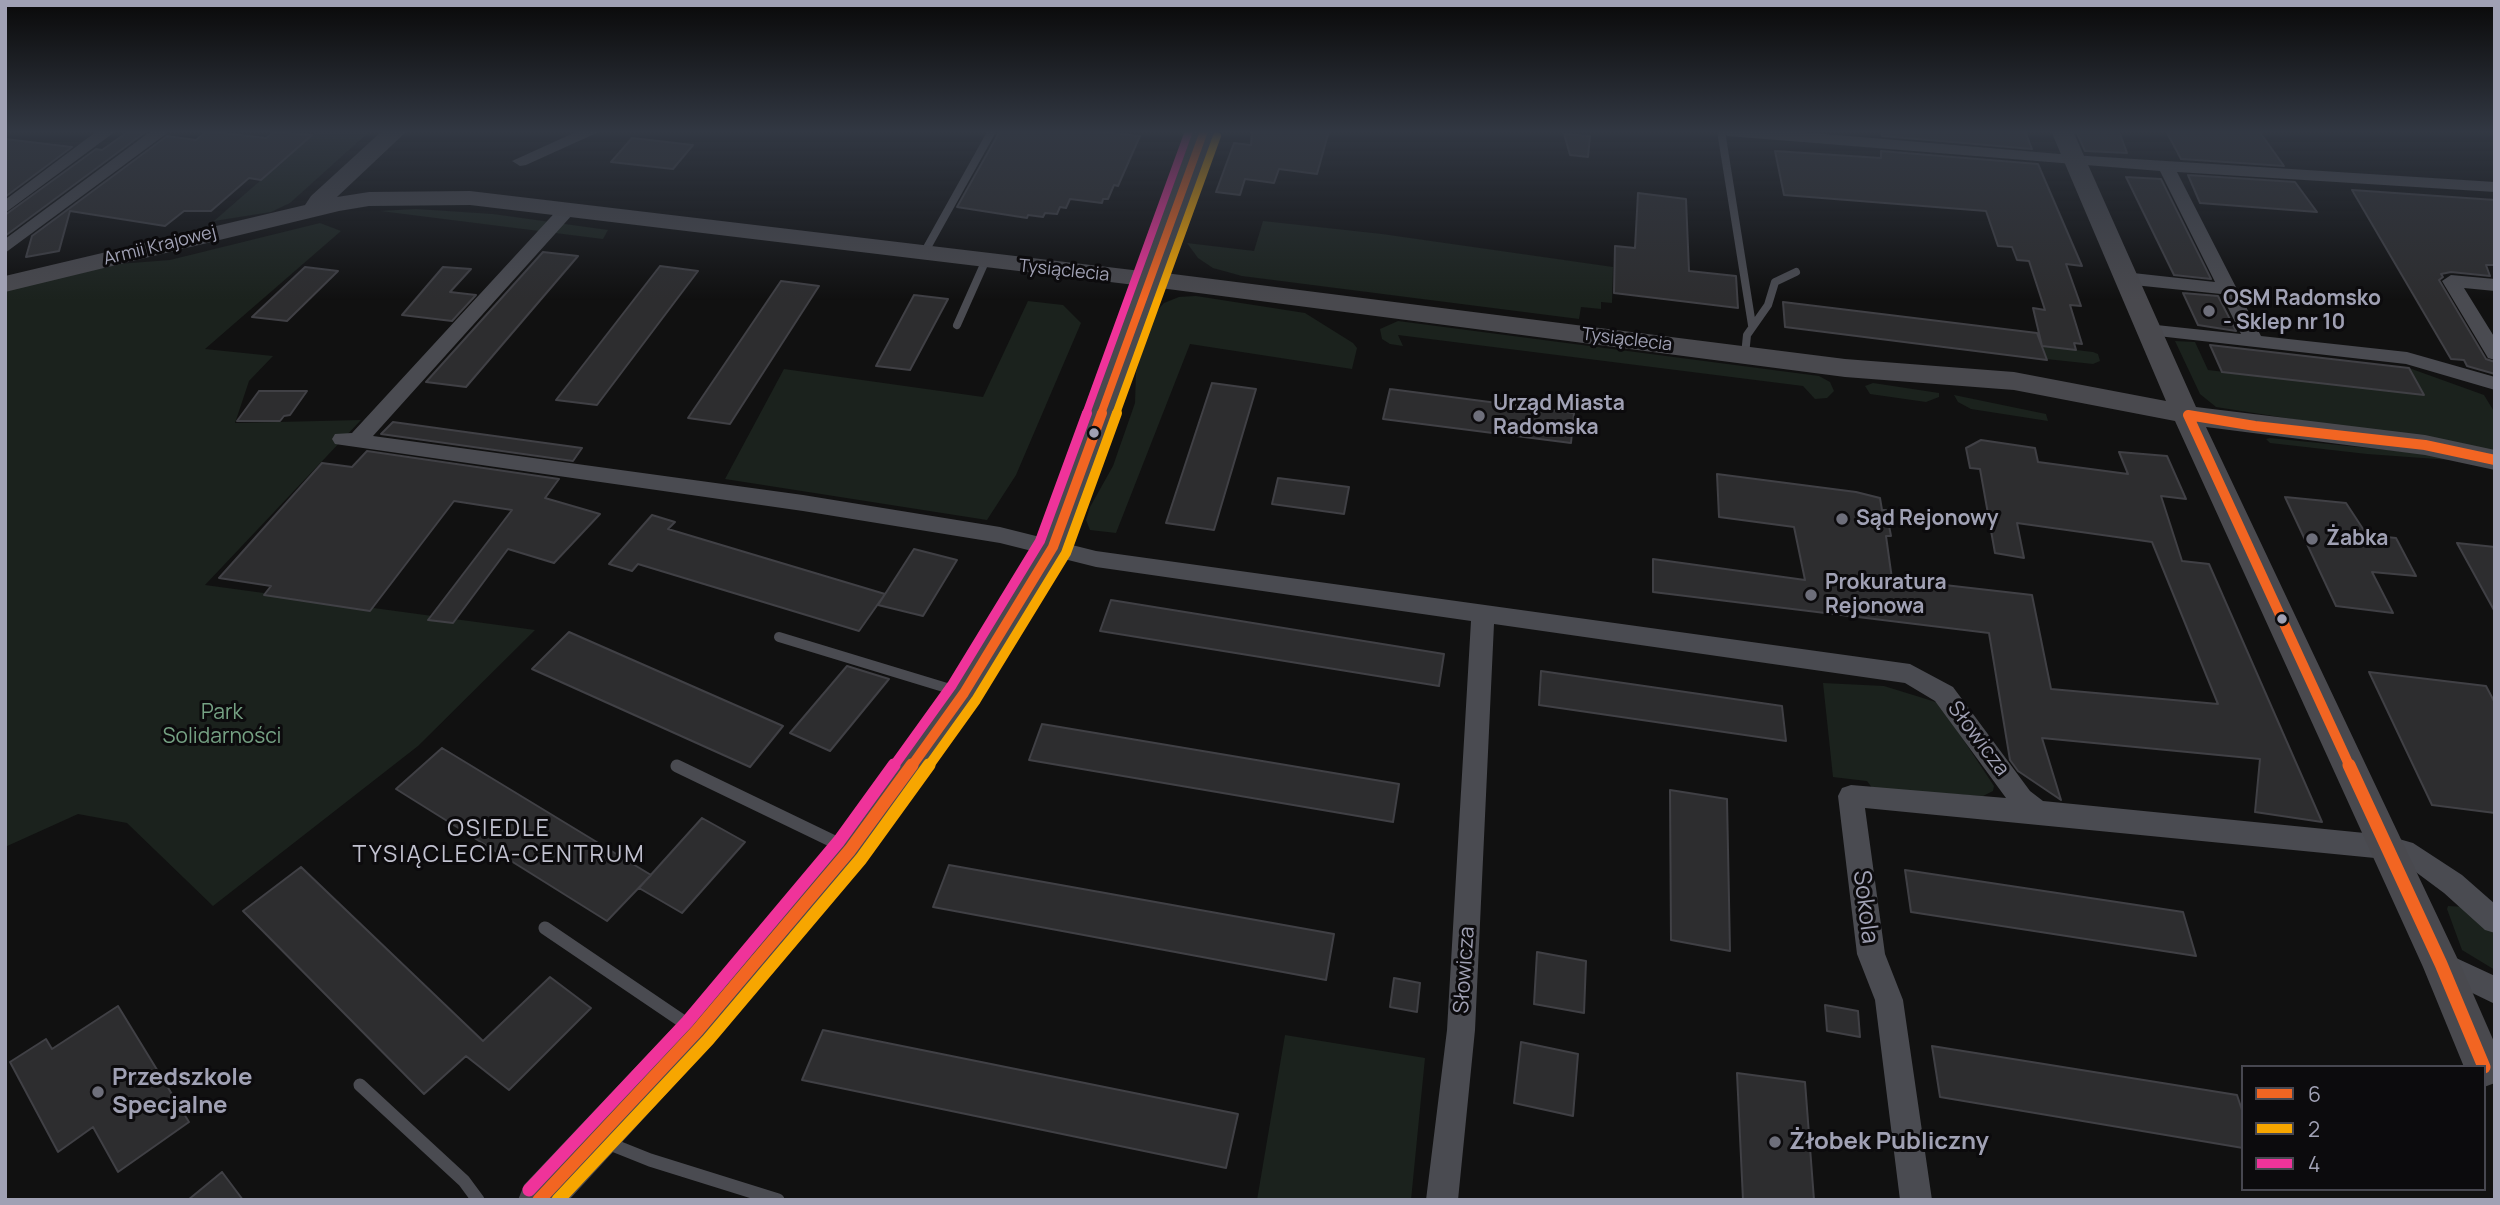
<!DOCTYPE html>
<meta charset="utf-8">
<style>
body{margin:0}
#map{position:relative;width:2500px;height:1205px;overflow:hidden;background:#111;font-family:Manrope,sans-serif}
canvas{display:block}
.frame{position:absolute;inset:0;border:7px solid #a0a1b4;pointer-events:none}
.legend{position:absolute;left:2241px;top:1065px;width:245px;height:126px;box-sizing:border-box;background:#0c0b0d;border:2px solid #474750;margin:0;padding:9px 12px;list-style:none;font-size:21px;color:#a0a1b4}
.legend li{display:flex;align-items:center;gap:14px;height:35px}
.legend b{width:35px;border:2px solid #474750}
</style>
<div id="map">
<canvas width="2500" height="1205"></canvas>
<div class="frame"></div>
<ul class="legend">
<li><b style="height:9px;background:#f26522"></b>6</li>
<li><b style="height:9px;background:#f7a600"></b>2</li>
<li><b style="height:9px;background:#ef339a"></b>4</li>
</ul>
</div>
<script>
const context = document.querySelector('canvas').getContext('2d');
context.lineJoin = 'round';
function paint(path, color) { context.fillStyle = color; context.fill(path, 'evenodd'); }
const toPath = rows => new Path2D(rows.map(r => 'M' + r).join(''));
function strokePath(path, color, width, dash) { context.strokeStyle = color; context.lineWidth = width; context.lineCap = dash ? 'butt' : 'round'; context.setLineDash(dash || []); context.stroke(path); }
function write(font, color, halo, rows, align = 'center') {
  context.font = font + ' Manrope,sans-serif'; context.lineWidth = 6; context.setLineDash([]); context.textBaseline = 'middle'; context.strokeStyle = halo; context.fillStyle = color; for (const [text, x, y, turn = 0] of rows) {
    context.save(); context.translate(x, y); context.rotate((+turn || 0) * Math.PI / 180); context.textAlign = isNaN(turn) ? turn : align; if (halo) context.strokeText(text, 0, 0); context.fillText(text, 0, 0); context.restore();
  }
}
const green = toPath([
 [317,131,370,131,290,203,271,212,214,221],
 [416,209,493,214,608,230,603,239,380,211],
 [1263,221,1382,234,1613,267,1612,303,1601,302,1601,309,1581,307,1579,319,1242,276,1213,268,1198,258,1187,243,1254,251],
 [320,223,341,231,205,349,273,356,249,381,235,423,361,420,205,585,535,630,418,746,213,906,127,823,78,814,5,847,5,291,118,264,170,260],
 [1196,296,1305,313,1353,343,1357,348,1352,369,1190,344,1116,533,1090,530,1086,520,1090,507,1113,466,1135,403,1136,372,1154,314,1164,303,1179,297],
 [1028,301,1063,305,1081,323,1016,475,987,520,725,479,784,369,983,397],
 [1398,321,1819,376,1830,382,1834,391,1827,398,1815,399,1803,386,1398,335,1403,346,1390,344,1382,339,1380,329],
 [2175,341,2195,342,2208,370,2423,395,2409,368,2484,395,2495,413,2495,451,2216,407,2200,394],
 [2043,346,2093,352,2098,354,2100,361,2093,364,2046,359],
 [1873,383,1939,393,1939,397,1926,402,1870,394,1865,386],
 [1954,395,2046,414,2048,421,1971,409,1958,402],
 [2270,438,2456,457,2478,462,2367,454,2270,443,2266,439],
 [1823,683,1884,686,1939,703,1994,786,1993,791,1983,796,1873,789,1867,781,1833,777],
 [2448,906,2465,907,2495,934,2495,970,2462,950,2447,909],
 [1285,1035,1425,1058,1411,1200,1257,1200]
]);
const building = toPath([
 [129,131,144,133,5,236,5,215,96,149,102,150,129,131],
 [207,131,266,138,274,132,312,135,261,180,249,178,211,211,184,211,165,226,70,211,59,251,26,257,32,236,167,136,196,140,207,131],
 [1000,131,1094,131,1140,136,1118,186,1114,185,1108,199,1103,199,1102,203,1070,199,1066,208,1060,207,1057,214,1045,213,1043,217,1028,215,1027,218,957,207,1000,131],
 [1252,131,1329,131,1317,174,1279,169,1274,183,1245,179,1240,195,1216,192,1234,143,1251,145,1252,131],
 [1882,131,2025,131,2032,149,1882,136,1882,131],
 [2076,131,2119,131,2127,153,2085,151,2076,131],
 [2166,131,2259,131,2284,166,2181,159,2166,131],
 [1564,134,1590,136,1588,157,1570,155,1564,134],
 [632,138,693,145,673,169,611,162,632,138],
 [5,139,72,147,5,197,5,139],
 [1775,151,1881,158,1881,151,2038,164,2082,266,2066,264,2081,306,2070,305,2082,344,2074,343,2076,350,2042,346,2033,308,2045,310,2029,261,2017,260,2012,247,1998,246,1986,211,1784,195,1775,151],
 [2188,175,2295,182,2317,212,2200,203,2188,175],
 [2126,177,2161,179,2211,279,2174,275,2126,177],
 [2352,190,2495,200,2495,265,2486,265,2490,276,2451,272,2441,274,2443,277,2439,280,2486,359,2495,362,2495,374,2467,366,2464,360,2451,359,2352,190],
 [1638,193,1686,199,1689,271,1736,276,1738,308,1614,293,1615,246,1635,248,1638,193],
 [543,252,578,256,466,387,426,382,543,252],
 [660,266,698,271,597,405,556,400,660,266],
 [305,267,338,271,287,321,252,317,305,267],
 [443,267,471,269,450,292,476,295,452,321,402,315,443,267],
 [781,281,819,286,730,424,688,418,781,281],
 [2183,293,2218,296,2236,331,2198,325,2183,293],
 [914,295,948,299,910,370,876,366,914,295],
 [1783,302,2037,333,2047,360,1785,327,1783,302],
 [2210,345,2409,368,2424,395,2222,372,2210,345],
 [1212,383,1256,389,1214,530,1166,523,1212,383],
 [1390,389,1574,413,1571,443,1383,419,1390,389],
 [259,391,307,391,290,415,284,416,280,421,237,421,259,391],
 [393,422,538,442,582,448,573,461,381,434,393,422],
 [1981,440,2035,448,2038,462,2128,474,2119,452,2167,456,2186,499,2161,496,2182,561,2209,564,2322,822,2255,812,2260,759,2042,738,2061,800,2018,771,2010,760,1989,633,1653,592,1653,559,1805,580,1794,527,1719,517,1717,474,1856,492,1880,498,1882,510,1886,510,1891,536,1886,536,1892,579,2032,595,2051,689,2218,704,2152,542,2017,523,2024,558,1995,553,1980,469,1970,468,1966,448,1981,440],
 [367,451,559,479,545,498,600,514,554,563,508,549,453,623,428,620,512,510,454,501,370,611,264,595,271,586,219,578,322,463,352,467,367,451],
 [1278,478,1349,487,1344,514,1272,504,1278,478],
 [2285,497,2346,503,2367,535,2396,538,2416,576,2372,572,2393,613,2336,606,2285,497],
 [652,515,675,522,668,529,885,594,859,631,638,564,632,571,609,564,652,515],
 [2457,543,2495,547,2495,612,2457,543],
 [914,549,957,560,923,616,878,605,914,549],
 [1111,600,1444,654,1439,686,1100,631,1111,600],
 [569,632,783,726,750,767,532,669,569,632],
 [847,666,889,679,830,751,790,733,847,666],
 [1541,671,1782,706,1786,741,1539,705,1541,671],
 [2369,672,2486,686,2495,703,2495,813,2432,805,2369,672],
 [1042,724,1399,784,1393,822,1029,760,1042,724],
 [442,748,651,875,607,921,396,789,442,748],
 [1670,790,1727,799,1730,951,1671,940,1670,790],
 [702,818,745,842,682,913,639,888,702,818],
 [949,865,1334,934,1326,980,933,907,949,865],
 [301,867,483,1041,550,977,591,1008,509,1090,466,1056,424,1094,243,911,301,867],
 [1905,870,2183,912,2196,956,1911,912,1905,870],
 [1537,952,1586,961,1584,1013,1534,1004,1537,952],
 [1394,978,1420,983,1417,1012,1390,1007,1394,978],
 [1825,1005,1858,1011,1860,1037,1827,1031,1825,1005],
 [118,1006,189,1122,118,1172,93,1127,58,1152,10,1062,46,1039,52,1049,118,1006],
 [823,1030,1238,1114,1226,1168,802,1080,823,1030],
 [1521,1042,1578,1054,1573,1116,1514,1103,1521,1042],
 [1932,1046,2237,1095,2243,1113,2243,1148,1940,1097,1932,1046],
 [1737,1073,1805,1082,1814,1200,1743,1200,1737,1073],
 [222,1172,243,1200,188,1200,222,1172]
]);
const laneFar2 = toPath([
 [1721,131,1752,325],
 [924,253,992,131],
 [957,325,985,262],
 [1745,355,1747,335,1768,305,1775,282,1796,272]
]);
const laneFar1 = toPath([
 [779,637,960,692]
]);
const lane = toPath([
 [677,766,845,847],
 [545,928,691,1027],
 [360,1085,464,1181,478,1200],
 [605,1142,650,1160,778,1200]
]);
const street = toPath([
 [97,131,116,131,5,213,5,200,97,131],
 [151,131,170,131,5,253,5,239,151,131],
 [578,131,601,131,526,165,520,166,512,161,578,131],
 [1720,131,1790,131,2072,155,2495,182,2495,192,2177,172,2261,336,2407,352,2495,377,2495,390,2406,364,2140,334,2138,330,2147,324,2241,334,2221,294,2124,284,2115,278,2124,272,2215,282,2160,171,1728,136,1720,131],
 [567,205,576,210,573,214,373,436,803,495,1000,527,1096,551,1910,664,1953,687,2030,791,2043,801,2385,835,2413,843,2462,875,2495,904,2495,933,2485,930,2444,893,2405,864,2385,859,1865,808,1885,954,1903,1000,1932,1200,1900,1200,1875,1000,1857,954,1838,796,1842,788,1851,785,2006,798,1935,701,1905,683,1494,624,1475,1030,1458,1200,1426,1200,1447,1030,1471,621,1096,567,1000,543,803,511,335,444,332,439,335,434,352,433,561,206,567,205],
 [2451,275,2495,279,2495,291,2464,288,2495,338,2495,360,2488,358,2442,281,2451,275],
 [2441,951,2495,976,2495,1004,2431,973,2427,964,2431,955,2441,951]
]);
const secondary = toPath([
 [382,131,407,131,337,197,369,192,470,191,1141,271,1193,131,1215,131,1165,273,1845,359,2014,372,2166,401,2051,131,2073,131,2196,407,2425,435,2495,450,2495,470,2425,455,2206,427,2460,964,2495,1044,2495,1083,2484,1087,2484,1067,2464,1067,2423,967,2175,421,2014,390,1845,377,1160,288,1068,547,976,703,863,861,711,1045,569,1200,518,1200,524,1185,683,1017,837,839,952,683,1039,545,1135,285,470,205,369,206,339,211,5,292,5,276,305,205,311,196,382,131]
]);
const bus1Far2 = toPath([
 [1101,414,1204,131]
]);
const bus1Far1 = toPath([
 [2188,415,2350,767],
 [2188,415,2255,426,2425,445,2495,460],
 [911,767,964,693,1053,547,1102,413]
]);
const bus1 = toPath([
 [2349,765,2441,964,2484,1067],
 [539,1200,697,1031,850,850,912,765]
]);
const bus2Far2 = toPath([
 [1116,414,1217,136]
]);
const bus2Far1 = toPath([
 [928,767,976,700,1066,553,1117,413]
]);
const bus2 = toPath([
 [558,1200,708,1040,861,859,929,765]
]);
const bus3Far2 = toPath([
 [1086,414,1189,131]
]);
const bus3Far1 = toPath([
 [893,767,952,685,1040,541,1087,413]
]);
const bus3 = toPath([
 [529,1190,687,1022,839,841,894,765]
]);
const markers = [
 [2209,311,7,"#6e6f7b"],
 [1479,416,7,"#6e6f7b"],
 [1094,433,6,"#a0a1b4"],
 [1842,519,7,"#6e6f7b"],
 [2312,539,7,"#6e6f7b"],
 [1811,595,7,"#6e6f7b"],
 [2282,619,6,"#a0a1b4"],
 [98,1092,7,"#6e6f7b"],
 [1775,1142,7,"#6e6f7b"]
];
const farStreetnames = [
 ["Armii Krajowej",160,246,-14],
 ["Tysiąclecia",1064,271,6],
 ["Tysiąclecia",1627,340,7]
];
const poiNames = [
 ["OSM Radomsko",2223,299],
 ["- Sklep nr 10",2223,323],
 ["Urząd Miasta",1493,404],
 ["Radomska",1493,428],
 ["Sąd Rejonowy",1856,519],
 ["Żabka",2326,539],
 ["Prokuratura",1825,583],
 ["Rejonowa",1825,607]
];
const parkNames = [
 ["Park",222,713],
 ["Solidarności",222,737]
];
const streetNames = [
 ["Słowicza",1978,739,53],
 ["Słowicza",1465,970,-86]
];
const neighbourhoodNames = [
 ["OSIEDLE",499,830],
 ["TYSIĄCLECIA-CENTRUM",499,856]
];
const nearStreetnames = [
 ["Sokola",1865,907,83]
];
const nearPoinames = [
 ["Przedszkole",112,1078],
 ["Specjalne",112,1106],
 ["Żłobek Publiczny",1789,1142]
];
paint(green, '#1b221d');
paint(building, '#2d2d2f');
strokePath(building, '#404045', 2);
strokePath(laneFar2, '#4a4b51', 8);
strokePath(laneFar1, '#4a4b51', 10);
strokePath(lane, '#4a4b51', 13);
paint(street, '#4a4b51');
paint(secondary, '#49494e');
strokePath(bus1Far2, '#f26522', 8);
strokePath(bus1Far1, '#f26522', 10);
strokePath(bus1, '#f26522', 13);
strokePath(bus2Far2, '#f7a600', 8);
strokePath(bus2Far1, '#f7a600', 10);
strokePath(bus2, '#f7a600', 13);
strokePath(bus3Far2, '#ef339a', 8);
strokePath(bus3Far1, '#ef339a', 10);
strokePath(bus3, '#ef339a', 13);
const sky = context.createLinearGradient(0, 0, 0, 300);
sky.addColorStop(0, '#090909');
sky.addColorStop(0.44, '#323843');
sky.addColorStop(1, '#32384300');
context.fillStyle = sky;
context.fillRect(0, 0, 2500, 300);
for (const [x, y, r, color] of markers) { const dot = new Path2D(); dot.arc(x, y, r, 0, 2 * Math.PI); context.fillStyle = color; context.fill(dot); strokePath(dot, '#0c0b0d', 2.5); }
write('18px', '#a0a1b4', '#0c0b0d', farStreetnames);
write('bold 21px', '#a0a1b4', '#0c0b0d', poiNames, 'left');
write('21px', '#75a183', '#0c0b0d', parkNames);
write('21px', '#a0a1b4', '#0c0b0d', streetNames);
context.letterSpacing = '2px';
write('23px', '#c2c2d0', '#0c0b0d', neighbourhoodNames);
context.letterSpacing = '0px';
write('24px', '#a0a1b4', '#0c0b0d', nearStreetnames);
write('bold 24px', '#a0a1b4', '#0c0b0d', nearPoinames, 'left');
</script>
